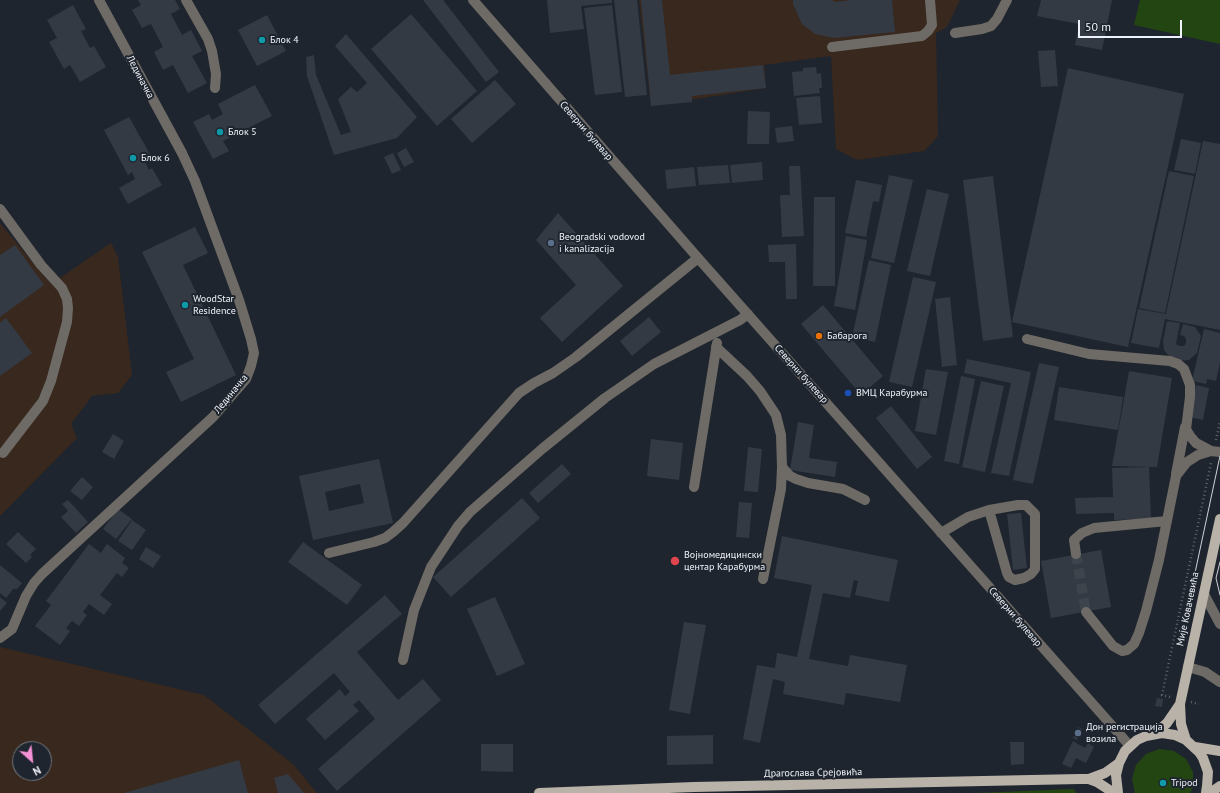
<!DOCTYPE html>
<meta charset="utf-8">
<style>
body{margin:0}
#map{position:relative;width:1220px;height:793px;overflow:hidden;background:#1f252e;font-family:"PT Sans",sans-serif}
canvas{display:block}
.north{position:absolute;left:12px;top:741px;width:40px;height:40px;box-sizing:border-box;background:#1f252e;border:1px solid #72777f;border-radius:50%;rotate:153deg;font-size:11px;font-weight:700;line-height:16px;text-align:center;color:#eff3f9}
.north::after{content:'';display:block;margin:auto;width:14px;height:18px;background:#f491d4;clip-path:polygon(50% 0,100% 100%,50% 72%,0 100%)}
.scale{position:absolute;left:1078px;top:20px;width:104px;height:18px;box-sizing:border-box;border:2px solid #eff3f9;border-top:0;padding-left:5px;font-size:12px;line-height:14px;white-space:nowrap;color:#eff3f9;-webkit-text-stroke:3px #1f252e;paint-order:stroke}
</style>
<div id="map">
<canvas width="1220" height="793"></canvas>
<div class="north">N</div>
<div class="scale">50 m</div>
</div>
<script>
const context = document.querySelector('canvas').getContext('2d');
context.lineJoin = 'round';
function paint(path, color) { context.fillStyle = color; context.fill(path, 'evenodd'); }
const toPath = rows => new Path2D(rows.map(r => 'M' + r).join(''));
function strokePath(path, color, width, dash) { context.strokeStyle = color; context.lineWidth = width; context.lineCap = dash ? 'butt' : 'round'; context.setLineDash(dash || []); context.stroke(path); }
function write(font, color, halo, rows, align = 'center') {
  context.font = font + ' "PT Sans",sans-serif'; context.lineWidth = 4; context.setLineDash([]); context.textBaseline = 'middle'; context.strokeStyle = halo; context.fillStyle = color; for (const [text, x, y, turn = 0] of rows) {
    context.save(); context.translate(x, y); context.rotate((+turn || 0) * Math.PI / 180); context.textAlign = isNaN(turn) ? turn : align; if (halo) context.strokeText(text, 0, 0); context.fillText(text, 0, 0); context.restore();
  }
}
const industrial = toPath([
 [639,0,960,0,947,27,936,33,938,136,924,151,857,160,836,149,831,56,764,65,766,88,651,106],
 [0,223,51,284,111,243,118,257,132,375,118,393,92,396,71,424,77,438,0,516],
 [0,647,204,695,293,764,317,793,0,793],
 [20,749,44,749,44,773,20,773]
]);
const green = toPath([
 [1140,0,1220,0,1220,44,1134,25],
 [1159,749,1174,751,1186,759,1193,772,1193,787,1190,793,1135,793,1132,779,1136,765,1146,754],
 [1073,789,1077,793,976,793]
]);
const building = toPath([
 [138,0,175,0,180,9,171,14,182,35,191,30,202,51,192,56,207,83,188,93,173,65,163,70,154,52,163,47,151,24,142,28,132,10,141,5],
 [423,0,443,0,499,72,486,82],
 [547,0,612,0,612,3,581,6,584,29,550,33],
 [614,0,637,0,647,95,625,97],
 [641,0,662,0,670,75,763,65,766,88,692,96,692,102,651,106],
 [793,0,832,0,835,2,852,0,892,0,895,32,834,38,815,34,802,24,793,4],
 [1041,0,1112,0,1102,50,1075,45,1079,24,1037,16],
 [73,5,86,29,81,31,90,48,94,46,106,67,80,82,70,65,64,69,49,42,57,38,47,20],
 [612,5,622,92,595,95,584,8],
 [411,14,477,91,437,126,371,49],
 [267,15,286,51,257,66,238,30],
 [346,34,417,117,397,138,334,155,307,76,306,57,314,55,316,75,341,135,351,132,338,99,351,87,357,92,367,83,335,46],
 [1055,50,1058,86,1041,87,1038,51],
 [816,67,817,74,821,73,822,88,819,88,820,93,794,96,792,72,803,71,803,68],
 [1068,68,1184,94,1128,347,1012,322],
 [495,80,516,104,472,143,451,119],
 [255,85,272,116,223,141,229,151,213,159,193,122,209,114,212,120,223,114,218,104],
 [820,96,822,123,799,125,796,98],
 [748,111,770,112,769,144,747,144],
 [129,117,151,156,144,160,149,170,152,168,162,185,128,204,119,188,135,179,132,172,128,175,104,130],
 [792,126,794,141,777,143,775,128],
 [1181,139,1201,143,1195,174,1174,170],
 [1203,141,1220,144,1220,330,1165,319,1159,348,1131,343,1138,309,1166,314],
 [406,148,414,162,404,167,397,153],
 [393,153,401,170,392,174,384,157],
 [762,162,763,180,732,183,730,165],
 [728,165,730,183,699,185,697,167],
 [789,166,800,166,804,236,782,237,780,195,790,195],
 [694,167,696,186,667,189,665,170],
 [1169,171,1194,176,1165,313,1139,308],
 [889,175,913,180,894,263,871,258],
 [993,176,1013,337,983,341,963,180],
 [856,180,882,185,879,202,873,201,866,237,845,233],
 [927,189,949,194,930,276,907,271],
 [814,197,835,197,835,286,813,286],
 [558,213,623,286,562,342,540,318,576,285,536,240],
 [195,227,208,253,183,265,236,375,181,402,166,372,194,359,142,252],
 [846,236,867,240,855,310,834,306],
 [796,244,797,299,786,299,785,262,769,262,768,245],
 [15,245,44,285,0,317,0,255],
 [869,260,891,265,875,342,852,337],
 [913,277,936,282,912,387,889,382],
 [950,297,957,365,942,367,935,299],
 [823,305,883,376,861,395,801,324],
 [649,317,661,332,632,356,620,341],
 [6,318,32,353,0,376,0,323],
 [1167,321,1180,323,1176,344,1179,346,1184,346,1186,343,1186,339,1184,336,1180,335,1183,324,1195,327,1201,336,1197,353,1189,360,1180,361,1170,357,1164,350,1163,341],
 [1204,329,1220,333,1220,362,1216,381,1207,379,1206,384,1192,381],
 [967,359,1031,372,1009,476,991,473,1011,383,964,373],
 [1039,363,1059,367,1033,484,1013,480],
 [926,369,948,372,936,435,915,431],
 [1129,371,1172,378,1157,467,1112,466],
 [961,376,975,379,959,464,944,461],
 [981,381,1004,386,985,472,962,467],
 [1196,385,1209,388,1203,420,1190,417],
 [1059,387,1123,397,1118,430,1054,420],
 [891,406,932,457,917,469,876,418],
 [798,422,814,425,809,458,837,462,835,477,790,470],
 [113,434,124,441,114,459,102,452],
 [651,439,683,443,679,480,647,476],
 [748,447,762,449,758,492,744,491],
 [379,459,393,523,313,540,299,476],
 [360,484,364,503,329,511,325,492],
 [562,464,571,474,538,503,529,493],
 [1149,467,1151,519,1114,520,1114,513,1076,514,1075,498,1113,497,1112,468],
 [82,477,93,487,82,500,70,491],
 [522,498,540,518,451,597,433,577],
 [68,500,88,522,76,533,61,517,68,511,62,504],
 [739,502,752,503,749,538,736,537],
 [118,509,132,519,116,539,103,529],
 [1021,513,1027,568,1013,570,1007,514],
 [132,520,146,530,132,550,118,541],
 [18,532,36,549,30,555,32,557,26,563,6,544],
 [782,536,898,560,889,602,855,595,858,581,854,580,850,598,823,593,809,659,848,666,850,655,907,665,900,702,846,693,844,705,783,694,785,682,773,679,760,743,743,739,757,665,775,668,777,653,797,657,812,585,774,578],
 [303,542,362,585,347,605,288,562],
 [89,544,101,553,107,544,125,558,122,563,129,568,122,577,117,573,100,595,112,604,104,615,89,604,83,612,87,615,79,626,72,621,66,628,70,631,60,645,35,626,51,605,46,601],
 [146,547,161,556,153,568,139,559],
 [1101,550,1111,607,1051,618,1041,561],
 [0,565,22,583,16,590,14,588,6,598,0,593],
 [385,595,402,614,357,652,398,700,423,679,441,700,337,791,318,769,375,719,359,700,353,705,359,711,325,740,306,719,340,689,345,696,350,692,334,673,275,724,258,705],
 [0,597,7,603,0,611],
 [495,597,525,664,497,676,467,609],
 [684,622,706,625,690,714,669,710],
 [1157,698,1163,699,1162,707,1155,706],
 [1078,727,1082,729,1077,740,1073,738],
 [713,735,713,764,667,765,667,736],
 [1073,741,1085,748,1088,743,1094,747,1086,763,1076,758,1071,768,1062,764],
 [1010,742,1024,742,1024,764,1011,765],
 [481,744,513,744,513,772,481,771],
 [239,760,248,793,124,793],
 [288,774,304,793,278,793,274,778]
]);
const minorTunnel = toPath([
 [1076,554,1086,612]
]);
const path = toPath([
 [1216,440,1220,421],
 [1170,697,1162,695,1211,463],
 [1191,702,1199,704]
]);
const minor = toPath([
 [186,0,208,39,212,51,216,74,215,88],
 [473,0,698,258,1130,746],
 [955,33,982,29,991,26,997,19,1007,0],
 [832,47,922,36,928,31,932,25,930,0],
 [0,209,41,265,62,288,67,299,68,308,67,322,51,381,43,401,3,453],
 [1027,339,1089,354,1170,361,1178,364,1184,369,1190,385,1190,397,1186,429,1190,436,1196,443,1211,451,1220,452],
 [716,347,747,376,760,391,776,415,781,435,782,467,781,489,763,579],
 [782,467,790,476,796,479,808,483,843,489,865,500],
 [1176,474,1185,427],
 [694,487,717,343],
 [941,533,968,517,989,510,1018,505,1026,505,1035,514,1035,569,1031,574,1024,578,1015,580,1009,577,1007,573,989,510],
 [329,553,374,542,385,538,393,532,403,523,519,393,534,383,553,373,576,357,698,258],
 [1076,554,1074,540,1082,533,1094,528,1167,521],
 [1204,594,1220,624],
 [1086,612,1113,646,1122,651,1127,650,1134,644,1139,633,1146,611,1159,560,1176,476,1187,462,1198,455,1211,451],
 [0,638,12,629,26,596,34,583,42,574,213,417,246,379,251,366,254,353,251,339,239,300,195,181,182,153,99,0],
 [403,660,414,610,431,567,458,526,470,512,542,449,605,398,654,364,740,320,748,314],
 [1188,667,1205,672,1220,682]
]);
const major = toPath([
 [1155,734,1167,723,1180,704],
 [1186,740,1181,724,1180,704,1220,519],
 [1195,747,1220,751],
 [1089,779,1105,773,1119,763],
 [539,793,694,787,1080,779,1089,779,1097,782,1114,793],
 [1118,793,1116,775,1119,763,1125,751,1137,740,1146,736,1162,733,1175,735,1186,740,1199,752,1203,758,1208,772,1207,786,1206,793],
 [1210,793,1220,786]
]);
const tram = toPath([
 [1220,562,1216,578,1220,595],
 [1186,615,1220,456]
]);
const markers = [
 [262,40,4,"#0f9aa8"],
 [220,132,4,"#0f9aa8"],
 [133,158,4,"#0f9aa8"],
 [551,243,4,"#5c6f8a"],
 [185,305,4,"#0f9aa8"],
 [819,336,4,"#e8710a"],
 [848,393,4,"#1a4fb4"],
 [675,561,5,"#e0444e"],
 [1078,733,4,"#5c6f8a"],
 [1163,783,4,"#0f9aa8"]
];
const poiNames = [
 ["Блок 4",270,40],
 ["Блок 5",228,132],
 ["Блок 6",141,158],
 ["Beogradski vodovod",559,237],
 ["i kanalizacija",559,249],
 ["WoodStar",193,299],
 ["Residence",193,311],
 ["Бабарога",827,336],
 ["ВМЦ Карабурма",856,393],
 ["Војномедицински",684,555],
 ["центар Карабурма",684,567],
 ["Дон регистрација",1086,727],
 ["возила",1086,739],
 ["Tripod",1171,783]
];
const streetNames = [
 ["Лединачка",140,77,62],
 ["Северни булевар",586,131,49],
 ["Северни булевар",801,374,48],
 ["Лединачка",231,394,-51],
 ["Мије Ковачевића",1188,609,-78],
 ["Северни булевар",1015,617,49],
 ["Драгослава Срејовића",813,773,-1]
];
paint(industrial, '#38281d');
paint(green, '#234512');
paint(building, '#343a44');
strokePath(minorTunnel, '#3e444c', 10, [10, 5]);
strokePath(path, '#5e646c', 2.5, [1, 3]);
strokePath(minor, '#6e6b66', 10);
strokePath(major, '#b9b2a8', 10);
strokePath(tram, '#ced2d9', 1);
for (const [x, y, r, color] of markers) { const dot = new Path2D(); dot.arc(x, y, r, 0, 2 * Math.PI); context.fillStyle = color; context.fill(dot); strokePath(dot, '#1f252e', 1.5); }
write('10px', '#eff3f9', '#1f252e', poiNames, 'left');
write('10px', '#eff3f9', '#1f252e', streetNames);
</script>
